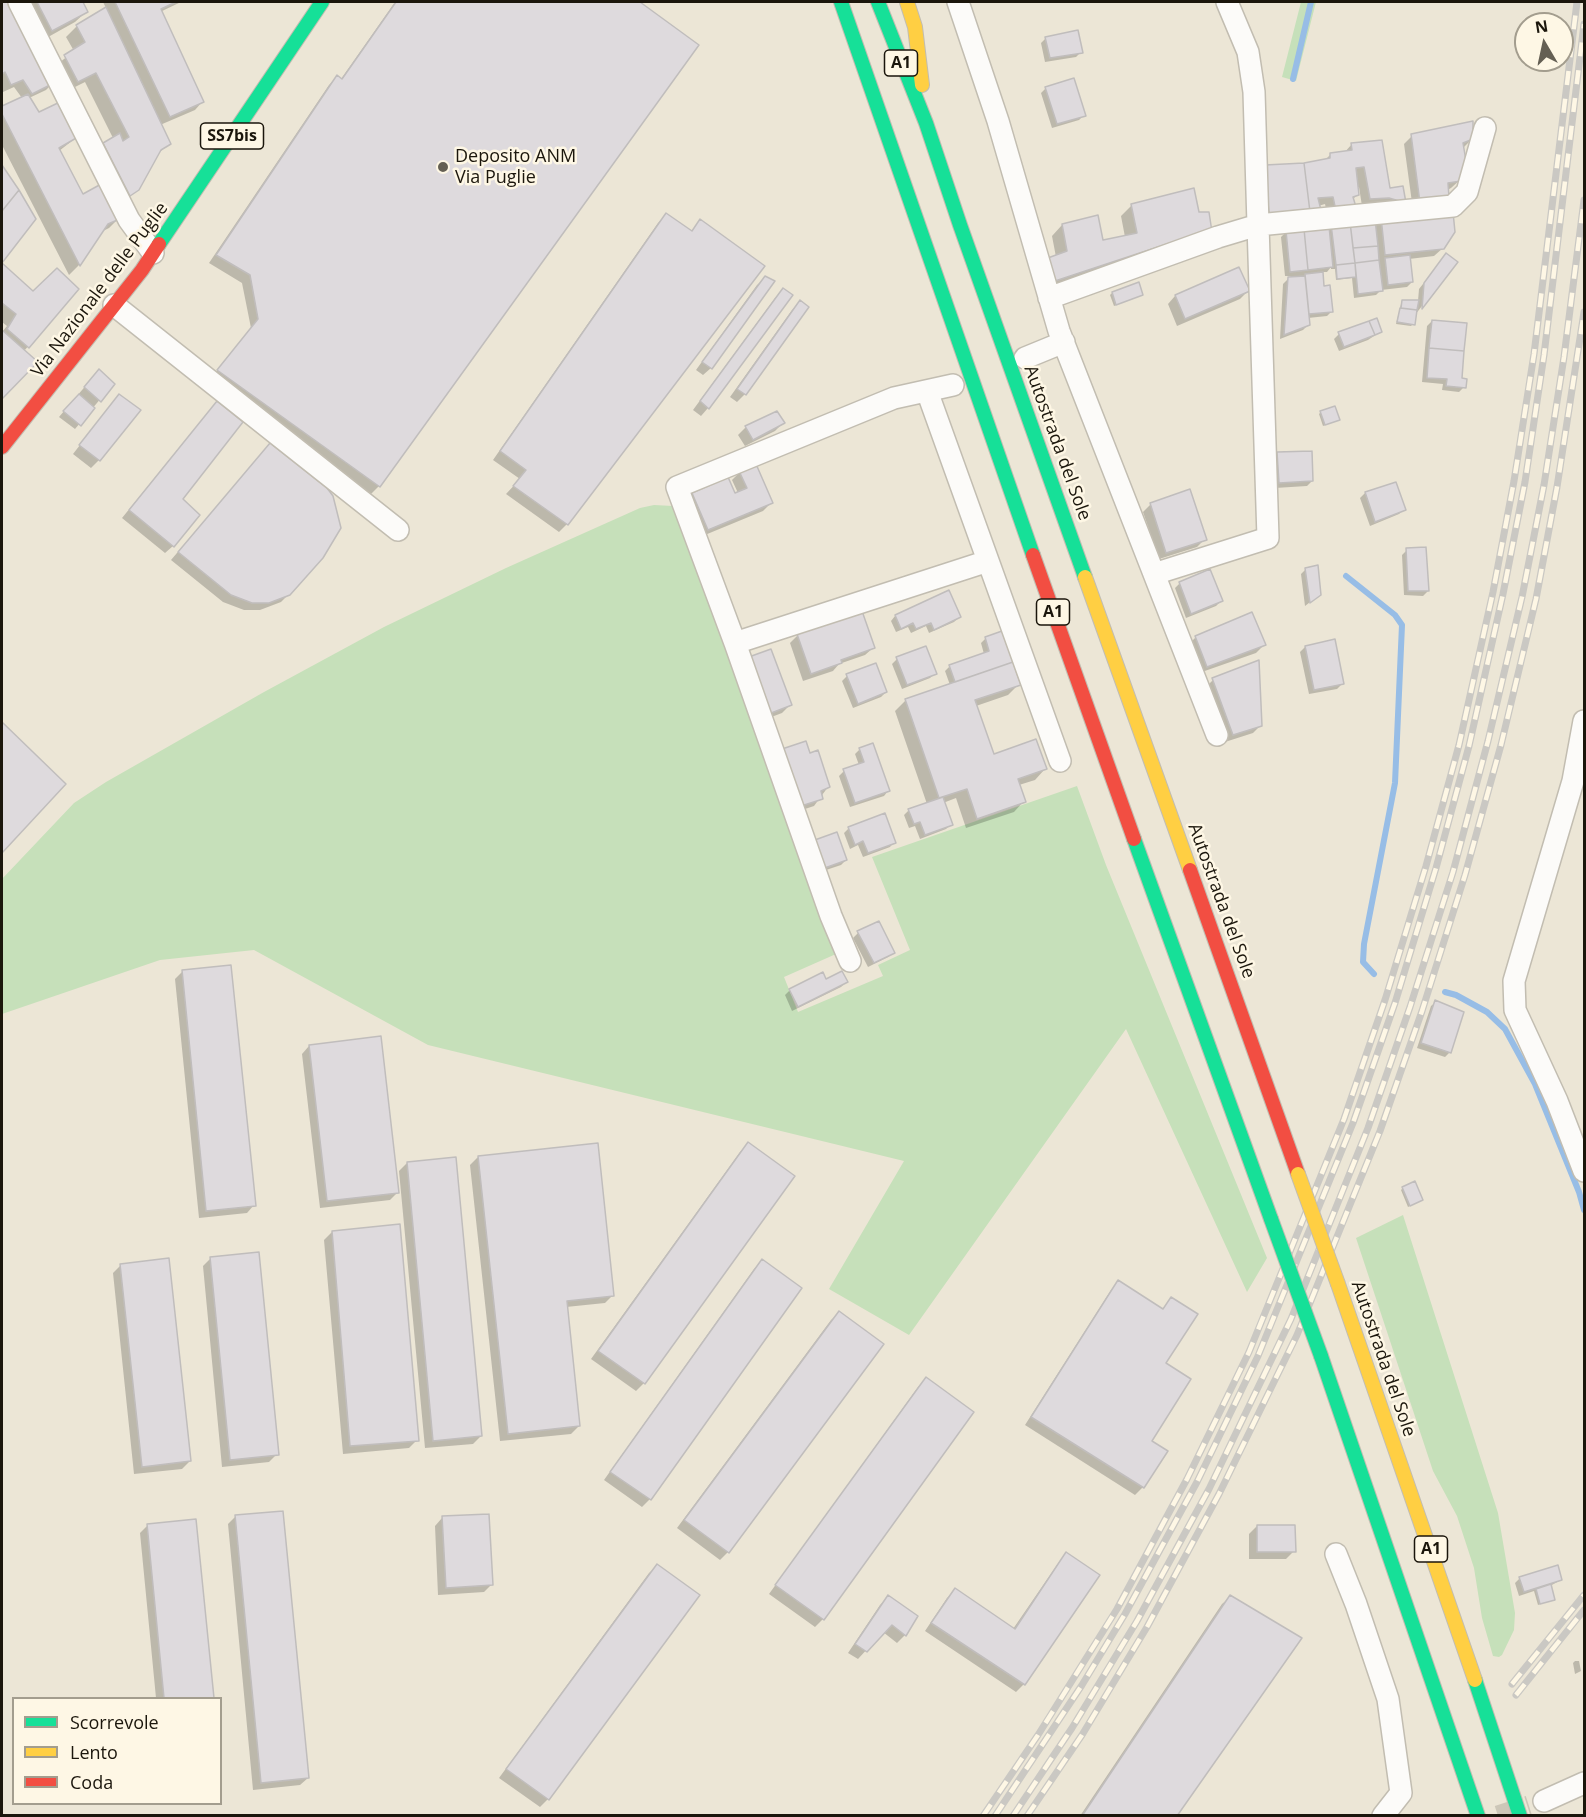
<!DOCTYPE html>
<style>
body{margin:0}
#map{position:relative;width:1586px;height:1817px;overflow:hidden;background:#ece6d6;font-family:"Open Sans",sans-serif}
canvas{display:block}
.frame{position:absolute;inset:0;border:3px solid #1b160c;pointer-events:none}
.legend{position:absolute;left:12px;top:1697px;width:210px;height:108px;box-sizing:border-box;background:#fef7e5;border:2px solid #a39d8e;margin:0;padding:8px 10px;list-style:none;font-size:18px;color:#1b160c}
.legend li{display:flex;align-items:center;gap:12px;height:30px}
.legend b{width:30px;border:2px solid #a39d8e}
.north{position:absolute;left:1514px;top:12px;width:60px;height:60px;box-sizing:border-box;background:#fef7e5;border:2px solid #a39d8e;border-radius:50%;rotate:351deg;font-size:16px;font-weight:700;line-height:24px;text-align:center;color:#1b160c}
.north::after{content:'';display:block;margin:auto;width:21px;height:27px;background:#645f53;clip-path:polygon(50% 0,100% 100%,50% 72%,0 100%)}
</style>
<div id="map">
<canvas width="1586" height="1817"></canvas>
<div class="frame"></div>
<ul class="legend">
<li><b style="height:8px;background:#16e098"></b>Scorrevole</li>
<li><b style="height:8px;background:#ffcf43"></b>Lento</li>
<li><b style="height:8px;background:#f24e42"></b>Coda</li>
</ul>
<div class="north">N</div>
</div>
<script>
const context = document.querySelector('canvas').getContext('2d');
context.lineJoin = 'round';
function paint(path, color) { context.fillStyle = color; context.fill(path, 'evenodd'); }
const toPath = rows => new Path2D(rows.map(r => 'M' + r).join(''));
function strokePath(path, color, width, dash) { context.strokeStyle = color; context.lineWidth = width; context.lineCap = dash ? 'butt' : 'round'; context.setLineDash(dash || []); context.stroke(path); }
function write(font, color, halo, rows, align = 'center') {
  context.font = font + ' "Open Sans",sans-serif'; context.lineWidth = 5; context.setLineDash([]); context.textBaseline = 'middle'; context.strokeStyle = halo; context.fillStyle = color; for (const [text, x, y, turn = 0] of rows) {
    context.save(); context.translate(x, y); context.rotate((+turn || 0) * Math.PI / 180); context.textAlign = isNaN(turn) ? turn : align; if (halo) context.strokeText(text, 0, 0); context.fillText(text, 0, 0); context.restore();
  }
}
const green = toPath([
 [1301,2,1316,2,1296,81,1282,77],
 [654,505,673,506,683,516,836,954,784,977,798,1012,883,976,878,965,910,950,872,857,1077,786,1106,865,1267,1258,1247,1292,1126,1029,909,1335,829,1289,904,1161,428,1045,254,950,160,960,2,1014,2,879,74,803,106,782,264,692,384,627,506,568,640,508],
 [1403,1215,1498,1513,1515,1613,1514,1630,1502,1655,1499,1657,1493,1656,1482,1618,1474,1568,1457,1516,1433,1471,1356,1238]
]);
const shadow = toPath([
 [2,2,13,2,54,82,46,90,29,98,38,114,77,137,59,151,83,196,120,217,109,228,101,232,79,265,69,275,2,145,2,108,22,98,14,87,3,92,2,90],
 [22,2,81,2,86,12,75,22,41,41],
 [103,2,181,2,160,12,202,102,195,110,160,125,169,143,158,154,138,189,124,200,93,155,113,138,85,82,67,91,54,67,74,51,66,37,76,27,106,8],
 [395,2,638,2,697,45,379,486,371,494,211,378,251,328,242,283,209,263,329,85,337,77,341,79],
 [1046,38,1081,52,1076,57,1045,62,1041,43],
 [1046,88,1084,115,1079,120,1052,128,1041,93],
 [1412,136,1472,139,1464,147,1460,180,1451,188,1413,210,1404,144],
 [1352,144,1388,190,1404,202,1362,206,1359,187,1357,188,1357,195,1352,200,1328,218,1325,204,1262,222,1257,174,1325,160,1331,154,1344,153],
 [2,168,34,219,2,260],
 [1132,205,1197,214,1210,232,1042,292,1056,257,1052,236,1062,225,1102,242,1125,237,1121,216],
 [666,215,691,232,700,221,567,524,559,532,506,494,520,479,493,460,658,223],
 [1382,219,1443,248,1434,256,1409,259,1412,282,1407,287,1381,290,1376,295,1354,298,1352,278,1336,280,1335,269,1331,269,1331,267,1327,272,1321,272,1323,287,1332,311,1327,316,1308,318,1309,324,1303,330,1280,339,1283,284,1291,276,1285,276,1281,237,1286,232,1332,225,1374,226],
 [1442,260,1456,262,1415,315,1413,324,1411,326,1396,324,1401,304,1403,302,1418,301,1419,289],
 [2,265,33,293,77,289,24,351,36,362,2,397,2,332,7,326,2,322],
 [1239,269,1248,291,1240,299,1177,326,1168,304,1175,296],
 [765,278,711,368,703,375,696,370,757,285],
 [783,290,708,408,701,416,693,410,775,298],
 [1112,293,1142,295,1114,306,1110,295],
 [800,302,807,307,745,394,737,402,730,397,792,310],
 [1432,321,1464,387,1459,392,1442,390,1443,384,1422,382,1427,326],
 [1380,332,1368,340,1339,351,1334,339,1339,334],
 [94,376,113,384,75,429,59,417],
 [112,404,99,460,91,468,73,454],
 [209,411,181,499,173,546,165,553,122,518],
 [1321,412,1338,420,1323,426,1319,414],
 [783,423,775,431,745,446,738,435,746,427],
 [262,453,289,594,281,602,260,610,244,610,223,602,171,560],
 [1278,454,1312,481,1307,486,1275,488,1273,459],
 [740,472,771,503,763,511,700,537,685,502,693,494,734,495,738,493,732,480],
 [1395,484,1404,509,1399,514,1370,526,1360,498,1365,493],
 [1151,504,1205,539,1197,547,1159,559,1143,512],
 [1407,550,1428,591,1423,596,1404,595,1402,555],
 [1306,569,1314,599,1305,606,1301,574],
 [1180,583,1221,601,1216,606,1186,618,1175,588],
 [948,592,959,617,954,622,929,633,926,626,911,633,908,627,896,632,891,621,895,616],
 [798,635,873,648,865,655,839,664,833,671,803,681,790,643],
 [1196,637,1264,645,1256,653,1199,673,1188,645],
 [986,638,1019,684,1008,695,976,706,993,756,1045,769,1035,780,1019,785,1024,801,1014,812,966,828,956,798,943,803,951,824,946,829,920,839,915,826,909,828,904,815,909,810,927,804,895,711,905,701,950,685,945,671,950,666,984,654,981,643],
 [1305,647,1342,684,1337,689,1309,694,1300,652],
 [897,659,935,673,930,678,902,689,892,664],
 [739,667,790,705,782,713,758,722],
 [847,676,886,692,881,697,853,708,842,681],
 [1213,680,1261,725,1253,733,1225,742,1205,688],
 [2,724,64,784,2,852],
 [860,749,888,791,884,796,850,807,839,776,844,771,859,765,855,754],
 [809,755,828,787,814,806,790,814],
 [849,828,894,842,890,847,863,857,858,845,850,849,844,833],
 [836,834,846,860,841,865,817,873],
 [858,933,893,952,888,957,868,967,853,938],
 [183,971,254,1205,247,1213,199,1218,175,979],
 [822,974,825,981,846,982,841,987,792,1011,785,995,790,990],
 [1436,1002,1450,1052,1445,1057,1417,1048,1431,1006],
 [309,1046,398,1192,390,1200,320,1208,302,1054],
 [748,1144,793,1176,644,1383,636,1391,591,1359,740,1152],
 [478,1157,613,1295,605,1303,566,1307,579,1426,571,1434,500,1441,470,1165],
 [407,1163,481,1436,473,1444,425,1448,399,1171],
 [1403,1188,1422,1200,1408,1207,1401,1190],
 [332,1232,417,1440,409,1448,343,1454,324,1240],
 [211,1258,277,1454,269,1462,222,1467,203,1266],
 [762,1261,650,1499,642,1507,604,1480,754,1269],
 [121,1265,190,1461,182,1469,134,1474,113,1273],
 [1118,1282,1162,1310,1171,1299,1164,1364,1150,1441,1166,1451,1143,1487,1135,1495,1025,1425,1111,1290],
 [839,1313,728,1552,720,1560,677,1528,831,1320],
 [926,1379,823,1619,815,1627,769,1594,918,1387],
 [236,1516,308,1778,300,1785,253,1790,228,1524],
 [442,1518,491,1585,484,1592,438,1595,435,1526],
 [195,1521,212,1698,156,1698,140,1533,148,1525],
 [1257,1526,1294,1551,1286,1559,1249,1559,1249,1534],
 [1066,1554,1097,1575,1024,1684,1016,1692,925,1631,947,1598,955,1590,1013,1629,1059,1562],
 [657,1566,698,1595,548,1799,540,1807,499,1778,649,1573],
 [1520,1578,1561,1580,1550,1586,1554,1599,1538,1605,1534,1591,1519,1596,1515,1583],
 [888,1597,905,1635,897,1643,883,1632,858,1659,848,1653,880,1605],
 [1230,1597,1175,1816,1080,1816,1222,1604],
 [1575,1661,1579,1661,1581,1671,1575,1674,1573,1663]
]);
const stream = toPath([
 [1293,79,1311,2],
 [1346,576,1395,615,1402,625,1395,783,1364,944,1363,962,1374,974],
 [1445,992,1456,995,1487,1012,1505,1029,1535,1084,1579,1192,1584,1210]
]);
const building = toPath([
 [2,2,14,2,56,82,32,94,23,80,11,85,5,72,2,74,2,2],
 [37,2,83,2,88,12,52,31,37,2],
 [115,2,176,2,161,9,204,102,170,117,115,2],
 [396,2,640,2,699,45,380,487,217,370,258,319,250,275,216,255,337,75,342,79,396,2],
 [106,7,171,144,161,150,139,190,130,196,103,143,120,133,123,141,129,137,96,73,78,82,64,55,85,42,76,25,106,7],
 [1078,30,1083,53,1050,58,1045,37,1078,30],
 [1074,78,1086,116,1057,124,1045,87,1074,78],
 [28,94,39,112,62,101,78,137,59,148,83,194,103,183,122,218,108,224,80,266,2,114,2,106,28,94],
 [1473,121,1473,139,1463,143,1467,167,1461,181,1448,183,1449,198,1420,203,1411,134,1473,121],
 [1382,140,1390,188,1403,186,1406,203,1389,198,1370,199,1364,167,1356,168,1359,195,1353,197,1356,207,1336,211,1333,197,1318,198,1321,210,1310,212,1304,163,1330,158,1330,153,1352,150,1351,143,1382,140],
 [1304,163,1310,212,1269,215,1265,165,1304,163],
 [2,165,19,190,2,211,2,165],
 [1194,188,1199,212,1209,212,1212,232,1170,243,1052,282,1045,259,1067,251,1062,224,1098,215,1103,240,1137,233,1131,204,1194,188],
 [19,190,36,219,2,263,2,211,19,190],
 [1453,212,1455,232,1444,249,1385,255,1381,217,1453,212],
 [666,213,692,231,700,219,765,266,568,525,513,486,526,470,500,451,666,213],
 [1375,219,1378,246,1353,248,1350,222,1375,219],
 [1350,222,1355,263,1336,265,1331,224,1350,222],
 [1329,226,1333,267,1308,270,1304,229,1329,226],
 [1304,229,1308,270,1290,272,1286,231,1304,229],
 [1378,246,1379,260,1355,263,1353,248,1378,246],
 [1446,253,1458,262,1422,309,1424,283,1446,253],
 [1410,255,1413,282,1388,285,1385,258,1410,255],
 [1379,260,1383,291,1358,294,1355,263,1379,260],
 [2,263,33,291,57,268,79,289,29,348,7,329,16,314,2,303,2,263],
 [1355,263,1356,277,1337,279,1336,265,1355,263],
 [1239,267,1250,291,1185,319,1175,295,1239,267],
 [1323,272,1324,286,1330,285,1333,312,1309,314,1305,274,1323,272],
 [765,276,775,281,712,369,702,362,765,276],
 [1305,276,1310,325,1284,335,1288,277,1305,276],
 [1139,282,1143,295,1116,305,1112,292,1139,282],
 [783,288,793,295,709,409,700,401,783,288],
 [800,300,809,307,746,395,737,389,800,300],
 [1402,300,1419,300,1417,310,1401,308,1402,300],
 [1400,308,1417,310,1415,325,1397,322,1400,308],
 [1377,318,1382,332,1375,335,1369,321,1377,318],
 [1432,320,1467,323,1464,351,1429,348,1432,320],
 [1369,321,1375,335,1344,347,1338,332,1369,321],
 [2,330,38,362,2,399,2,330],
 [1429,348,1464,351,1462,378,1467,379,1466,388,1446,386,1447,379,1427,378,1429,348],
 [99,369,115,384,101,402,84,387,99,369],
 [79,394,95,408,81,426,63,411,79,394],
 [119,394,141,410,100,461,79,445,119,394],
 [217,401,243,422,183,499,200,515,174,547,129,510,217,401],
 [1335,406,1340,420,1325,425,1320,411,1335,406],
 [777,411,785,423,753,440,745,426,777,411],
 [270,443,327,488,333,496,341,528,323,558,290,595,269,603,252,603,231,595,178,552,270,443],
 [1312,451,1313,481,1279,483,1277,452,1312,451],
 [756,464,773,503,708,530,692,493,728,477,735,493,747,488,739,471,756,464],
 [1396,482,1406,510,1375,522,1365,492,1396,482],
 [1190,489,1207,540,1166,553,1150,503,1190,489],
 [1426,547,1429,591,1408,591,1406,548,1426,547],
 [1318,565,1321,595,1310,603,1305,568,1318,565],
 [1210,569,1223,601,1191,614,1179,582,1210,569],
 [949,590,961,617,934,630,931,623,916,629,913,623,901,629,895,615,949,590],
 [862,611,875,648,841,660,842,663,811,674,797,634,862,611],
 [1252,612,1266,645,1207,667,1195,636,1252,612],
 [1002,631,1013,662,955,682,949,665,989,651,985,637,1002,631],
 [1335,639,1344,684,1314,690,1305,646,1335,639],
 [926,646,937,674,907,685,896,657,926,646],
 [771,649,792,705,766,715,746,658,771,649],
 [1259,660,1262,726,1233,735,1212,678,1259,660],
 [1013,662,1021,685,975,700,994,754,1036,739,1047,769,1018,779,1026,802,977,819,967,789,939,798,905,699,1013,662],
 [876,663,887,692,858,704,846,674,876,663],
 [2,722,66,784,2,853,2,722],
 [806,741,810,753,818,750,830,787,821,791,823,799,798,807,779,750,806,741],
 [873,743,890,791,855,803,843,769,864,762,859,748,873,743],
 [943,797,953,825,925,835,920,822,914,824,908,809,943,797],
 [885,813,896,843,868,853,863,841,855,845,848,827,885,813],
 [837,832,847,860,822,869,812,841,837,832],
 [879,921,895,953,874,963,857,931,879,921],
 [231,965,256,1206,206,1211,182,970,231,965],
 [842,971,848,982,798,1007,789,989,823,972,826,979,842,971],
 [1435,1000,1464,1012,1451,1053,1421,1043,1435,1000],
 [381,1036,399,1193,327,1201,309,1045,381,1036],
 [748,1142,795,1176,645,1384,598,1351,748,1142],
 [598,1143,614,1296,567,1301,580,1426,508,1434,478,1156,598,1143],
 [456,1157,482,1436,433,1441,407,1162,456,1157],
 [1415,1181,1423,1200,1410,1206,1402,1187,1415,1181],
 [400,1224,419,1441,350,1446,332,1231,400,1224],
 [259,1252,279,1455,230,1460,210,1257,259,1252],
 [169,1258,191,1461,142,1467,120,1264,169,1258],
 [762,1259,802,1288,651,1500,610,1472,762,1259],
 [1118,1280,1163,1309,1171,1297,1198,1314,1166,1363,1191,1379,1152,1441,1168,1451,1144,1488,1031,1417,1118,1280],
 [839,1311,884,1344,729,1553,684,1520,839,1311],
 [926,1377,974,1412,824,1620,775,1585,926,1377],
 [283,1511,309,1778,261,1783,235,1515,283,1511],
 [489,1514,493,1585,446,1588,442,1516,489,1514],
 [196,1519,214,1698,164,1698,147,1524,196,1519],
 [1257,1525,1295,1525,1296,1552,1257,1552,1257,1525],
 [1066,1552,1100,1575,1025,1685,931,1623,955,1588,1015,1629,1066,1552],
 [657,1564,700,1595,549,1800,506,1769,657,1564],
 [1558,1565,1562,1580,1524,1592,1519,1577,1558,1565],
 [1551,1584,1555,1600,1540,1604,1536,1589,1551,1584],
 [888,1595,918,1616,906,1636,892,1625,867,1652,855,1644,888,1595],
 [1230,1595,1302,1638,1177,1816,1082,1816,1230,1595]
]);
const streetTunnel = toPath([
 [1498,1816,1529,1806]
]);
const street = toPath([
 [19,2,129,220,153,253],
 [958,2,998,121,1059,331,1217,735],
 [1227,2,1248,52,1254,92,1258,225,1453,206,1467,192,1485,128],
 [1049,298,1218,237,1258,225,1268,538,1154,574],
 [114,305,398,530],
 [1025,358,1064,342],
 [927,391,1060,761],
 [735,643,677,487,894,398,953,385],
 [1584,721,1573,781,1514,981,1515,1010,1557,1101,1584,1171],
 [850,961,831,916,735,643,988,561],
 [1336,1554,1356,1604,1388,1699,1401,1793,1383,1816],
 [1544,1801,1584,1783]
]);
const fast = toPath([
 [841,2,1033,555],
 [878,2,926,123,960,225,1085,577],
 [159,244,322,2],
 [1134,839,1271,1219],
 [1321,1356,1478,1816],
 [1475,1680,1520,1816]
]);
const slow = toPath([
 [907,2,915,27,922,85],
 [1085,577,1190,870],
 [1338,1284,1475,1680]
]);
const jam = toPath([
 [2,447,142,270,159,244],
 [1033,555,1134,839],
 [1190,870,1298,1174]
]);
const rail = toPath([
 [1512,1684,1584,1595],
 [1516,1695,1584,1610],
 [983,1816,1038,1735,1117,1609,1187,1479,1249,1352,1344,1119,1385,1000,1426,866,1459,745,1493,592,1514,481,1534,354,1577,2],
 [995,1816,1082,1685,1125,1614,1197,1482,1258,1356,1353,1123,1395,1003,1436,868,1469,746,1503,594,1525,482,1544,355,1584,24],
 [1013,1816,1072,1728,1137,1621,1209,1489,1291,1319,1368,1128,1410,1007,1453,872,1488,741,1522,597,1544,485,1564,357,1584,200],
 [1027,1816,1082,1735,1147,1627,1219,1494,1297,1335,1380,1131,1422,1011,1465,875,1501,745,1536,599,1557,487,1584,312]
]);
const fastBridge = toPath([
 [1271,1219,1321,1356]
]);
const slowBridge = toPath([
 [1298,1174,1338,1284]
]);
const markers = [
 [443,167,6,"#645f53"]
];
const shields = [
 [901,63,33],
 [232,136,63],
 [1053,612,33],
 [1431,1549,33]
];
const shieldNames = [
 ["A1",901,63],
 ["SS7bis",232,136],
 ["A1",1053,612],
 ["A1",1431,1549]
];
const poiNames = [
 ["Deposito ANM",455,157],
 ["Via Puglie",455,178]
];
const streetNames = [
 ["Via Nazionale delle Puglie",100,290,-53],
 ["Autostrada del Sole",1057,443,70],
 ["Autostrada del Sole",1221,901,70],
 ["Autostrada del Sole",1383,1359,71]
];
paint(green, '#c6e0ba');
paint(shadow, '#0003');
strokePath(stream, '#97bde6', 6);
paint(building, '#dedadd');
strokePath(building, '#c0bdbc', 1.5);
strokePath(streetTunnel, '#cdc7b8', 21, [21, 10]);
strokePath(street, '#c2bdb1', 24);
strokePath(fast, '#c2bdb1', 16);
strokePath(slow, '#c2bdb1', 16);
strokePath(jam, '#c2bdb1', 16);
strokePath(street, '#fcfbf9', 21);
strokePath(fast, '#16e098', 14);
strokePath(slow, '#ffcf43', 14);
strokePath(jam, '#f24e42', 14);
strokePath(rail, '#cac8c3', 7);
strokePath(rail, '#fef7e5', 4.5, [14]);
strokePath(fastBridge, '#c2bdb1', 16, []);
strokePath(slowBridge, '#c2bdb1', 16, []);
strokePath(fastBridge, '#16e098', 14);
strokePath(slowBridge, '#ffcf43', 14);
for (const [x, y, r, color] of markers) { const dot = new Path2D(); dot.arc(x, y, r, 0, 2 * Math.PI); context.fillStyle = color; context.fill(dot); strokePath(dot, '#fef7e5', 2); }
for (const [x, y, w] of shields) { const box = new Path2D(); box.roundRect(x - w / 2, y - 13, w, 26, 4.5); context.fillStyle = '#fef7e5'; context.fill(box); strokePath(box, '#1b160c', 1.5); }
write('bold 16px', '#1b160c', null, shieldNames);
write('18px', '#1b160c', '#fef7e5', poiNames, 'left');
write('18px', '#1b160c', '#fef7e5', streetNames);
</script>
